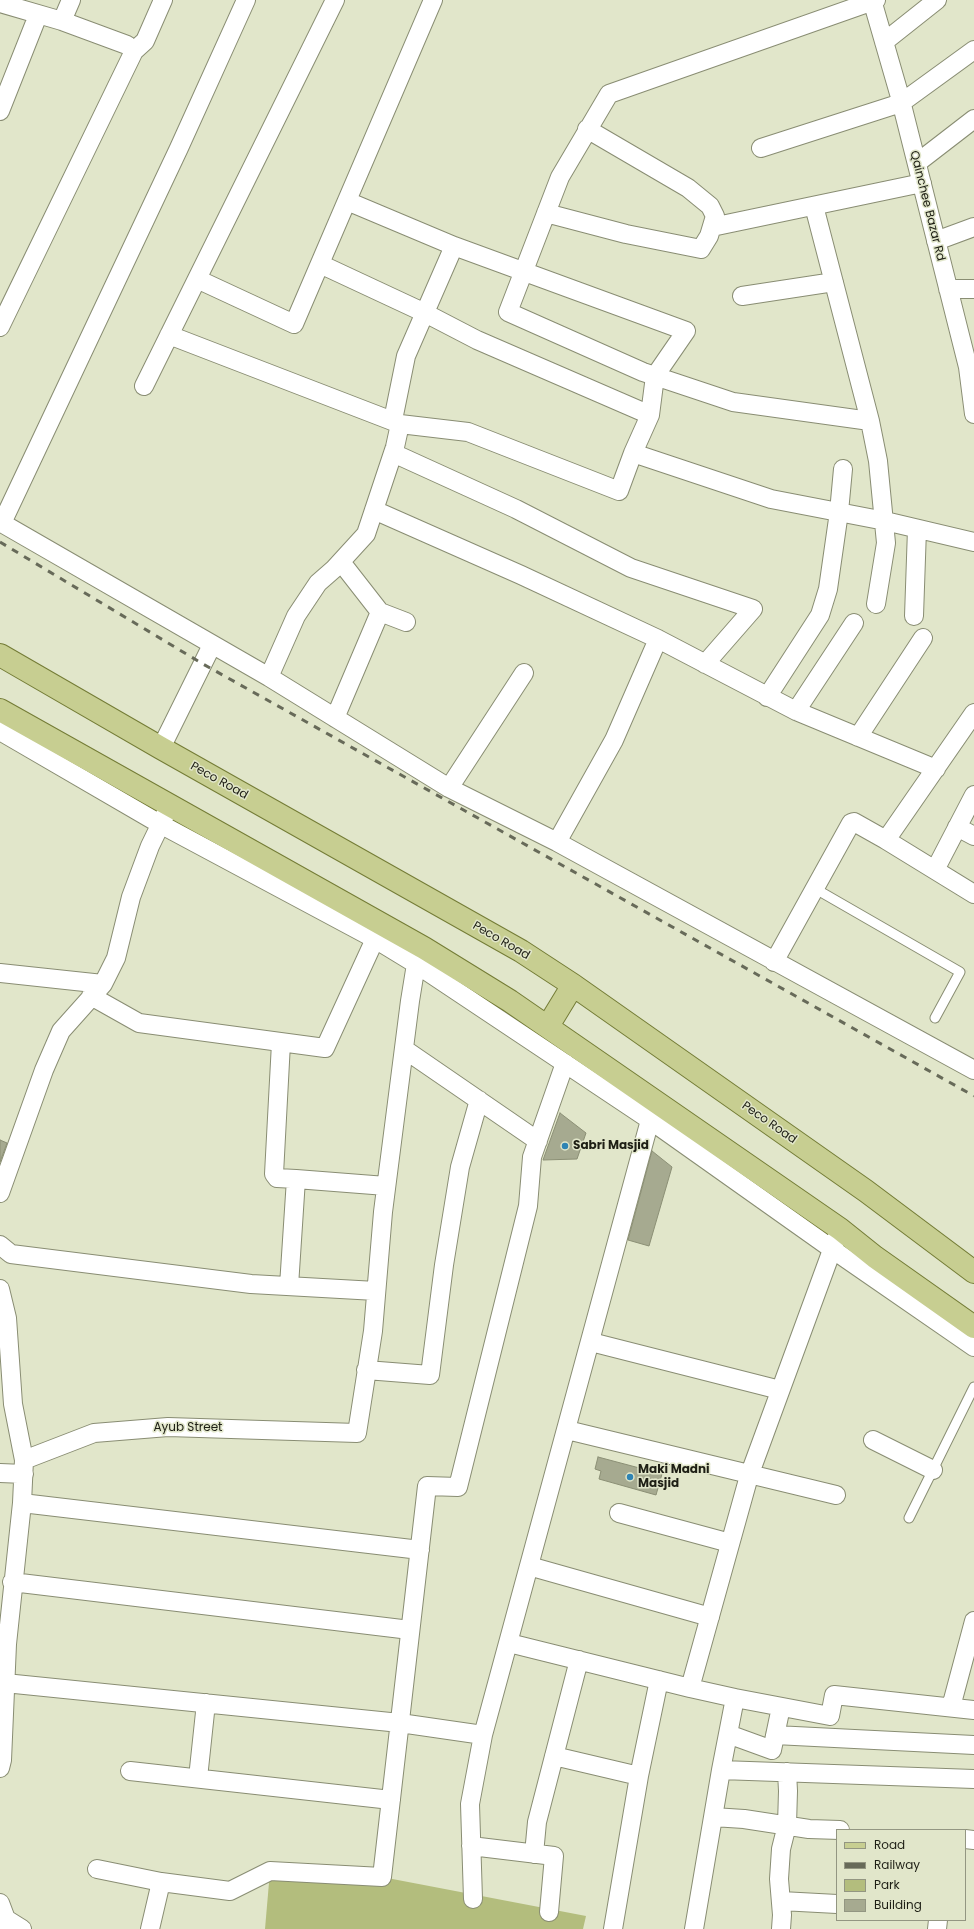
<!DOCTYPE html>
<style>
body{margin:0}
#map{position:relative;width:974px;height:1929px;overflow:hidden;background:#e1e6ca;font-family:Poppins,sans-serif}
canvas{display:block}
.legend{position:absolute;left:836px;top:1829px;width:130px;height:92px;box-sizing:border-box;background:#e1e6ca;border:1px solid #939682;margin:0;padding:5px 7px;list-style:none;font-size:12px;color:#1e1f15}
.legend li{display:flex;align-items:center;gap:8px;height:20px}
.legend b{width:20px;border:1px solid #939682}
</style>
<div id="map">
<canvas width="974" height="1929"></canvas>
<ul class="legend">
<li><b style="height:5px;background:#c7ce91"></b>Road</li>
<li><b style="height:5px;background:#676a59"></b>Railway</li>
<li><b style="height:11px;background:#b3bd7d"></b>Park</li>
<li><b style="height:11px;background:#a6aa90"></b>Building</li>
</ul>
</div>
<script>
const context = document.querySelector('canvas').getContext('2d');
context.lineJoin = 'round';
function paint(path, color) { context.fillStyle = color; context.fill(path, 'evenodd'); }
const toPath = rows => new Path2D(rows.map(r => 'M' + r).join(''));
function strokePath(path, color, width, dash) { context.strokeStyle = color; context.lineWidth = width; context.lineCap = dash ? 'butt' : 'round'; context.setLineDash(dash || []); context.stroke(path); }
function write(font, color, halo, rows, align = 'center') {
  context.font = font + ' Poppins,sans-serif'; context.lineWidth = 3; context.setLineDash([]); context.textBaseline = 'middle'; context.strokeStyle = halo; context.fillStyle = color; for (const [text, x, y, turn = 0] of rows) {
    context.save(); context.translate(x, y); context.rotate((+turn || 0) * Math.PI / 180); context.textAlign = isNaN(turn) ? turn : align; if (halo) context.strokeText(text, 0, 0); context.fillText(text, 0, 0); context.restore();
  }
}
const green = toPath([
 [270,1871,382,1877,586,1916,583,1929,265,1929]
]);
const building = toPath([
 [560,1113,586,1133,577,1159,543,1160,560,1113],
 [0,1140,7,1143,0,1162,0,1140],
 [652,1151,672,1167,649,1246,628,1240,652,1151],
 [598,1457,662,1474,656,1495,599,1479,601,1471,595,1469,598,1457]
]);
const lane = toPath([
 [814,888,960,972,935,1018],
 [909,1518,974,1387]
]);
const street = toPath([
 [872,0,900,97,968,367,974,414],
 [0,3,62,21,71,0],
 [62,21,127,45],
 [884,42,937,0],
 [0,111,38,15],
 [761,148,901,103,974,50],
 [917,163,974,119],
 [347,201,454,246,406,356,393,420],
 [814,206,870,421,878,461,886,543,876,604],
 [546,213,626,234,701,249,709,236,715,216,710,206,688,188,587,129],
 [712,227,922,183],
 [936,241,974,227],
 [320,264,425,313,477,340,650,415],
 [197,279,294,324,433,0],
 [948,289,974,289],
 [742,296,834,282],
 [0,327,134,51,145,41,163,0],
 [169,335,400,424,395,447,366,534,334,569,318,583,296,616,269,677],
 [144,386,335,0],
 [870,421,733,402,643,372,508,312,560,177,609,94,876,0],
 [400,424,468,432,619,491,633,453,650,415,655,376,686,331,454,246],
 [393,453,516,509,631,568,753,609,705,664],
 [633,453,771,499,885,521,974,542],
 [374,510,521,575,658,639,796,711,936,769],
 [0,522,269,677,449,788,557,842,974,1070],
 [2,523,179,148,246,0],
 [380,612,406,622],
 [914,616,917,529],
 [767,697,820,615,828,589,839,512,843,469],
 [796,711,854,623],
 [335,718,380,612,341,562],
 [0,731,160,824,375,939,416,964,650,1120,832,1249,974,1347],
 [858,737,923,638],
 [161,748,212,645],
 [449,788,524,673],
 [957,827,974,836],
 [886,840,974,713],
 [557,842,614,740,658,639],
 [935,870,974,795],
 [774,962,851,823,854,822,886,840,974,894],
 [0,973,103,984],
 [91,996,139,1023,325,1048,375,939],
 [281,1043,274,1174,277,1178,296,1179,289,1286],
 [404,1049,538,1141],
 [296,1179,386,1186],
 [0,1193,44,1070,61,1031,103,984,116,958,131,897,150,846,166,813],
 [0,1245,11,1254,251,1284,376,1291],
 [0,1289,7,1318,13,1404,24,1460,22,1503,7,1644,2,1760,0,1768],
 [591,1342,780,1390],
 [366,1370,430,1375,444,1265,460,1167,479,1100],
 [567,1430,836,1495],
 [873,1440,933,1470],
 [24,1460,94,1433,168,1427,357,1433,373,1331,383,1212,410,1001,416,964,420,955],
 [0,1473,24,1474],
 [22,1503,420,1550],
 [619,1513,730,1543],
 [529,1566,710,1617],
 [12,1582,410,1630],
 [509,1643,690,1688],
 [5,1683,400,1723,483,1735],
 [735,1698,830,1716,834,1695,974,1710],
 [951,1707,974,1621],
 [728,1734,772,1750,781,1707],
 [775,1735,974,1745],
 [554,1756,639,1776,613,1929],
 [721,1770,974,1779],
 [130,1771,391,1800],
 [639,1776,659,1680],
 [198,1778,206,1703],
 [713,1817,744,1819,809,1829,840,1830],
 [965,1839,974,1840],
 [471,1846,554,1856,549,1912],
 [534,1854,537,1822,579,1660],
 [97,1869,161,1882],
 [473,1899,470,1804,483,1735,650,1120,654,1111],
 [781,1901,837,1904],
 [0,1903,6,1919,6,1929],
 [6,1919,22,1929],
 [150,1929,161,1882,230,1891,270,1871,382,1877,427,1486,458,1487,528,1206,532,1157,565,1063],
 [694,1929,721,1770,735,1698,690,1688,749,1476,836,1239],
 [781,1929,782,1915,779,1879,781,1849,787,1825,788,1791,787,1772],
 [937,1929,938,1920]
]);
const primary = toPath([
 [0,655,161,748,521,951,573,985,866,1191,974,1272],
 [0,710,424,948,510,1001,840,1229,875,1257,974,1327],
 [548,1026,573,985]
]);
const rail = toPath([
 [0,542,203,664,974,1096]
]);
const markers = [
 [565,1146,4,"#2f84b4"],
 [630,1477,4,"#2f84b4"]
];
const streetNames = [
 ["Qainchee Bazar Rd",927,206,76],
 ["Peco Road",219,781,29],
 ["Peco Road",501,941,30],
 ["Peco Road",769,1123,35],
 ["Ayub Street",188,1428]
];
const poiNames = [
 ["Sabri Masjid",573,1146],
 ["Maki Madni",638,1470],
 ["Masjid",638,1484]
];
paint(green, '#b3bd7d');
paint(building, '#a6aa90');
strokePath(building, '#8b8f75', 1);
strokePath(lane, '#898d73', 11);
strokePath(street, '#898d73', 20);
strokePath(primary, '#747c36', 24);
strokePath(lane, '#fff', 9);
strokePath(street, '#fff', 18);
strokePath(primary, '#c7ce91', 22);
strokePath(rail, '#676a59', 3, [7, 7]);
for (const [x, y, r, color] of markers) { const dot = new Path2D(); dot.arc(x, y, r, 0, 2 * Math.PI); context.fillStyle = color; context.fill(dot); strokePath(dot, '#e1e6ca', 1.5); }
write('12px', '#1e1f15', '#e1e6ca', streetNames);
write('bold 12px', '#1e1f15', '#e1e6ca', poiNames, 'left');
</script>
